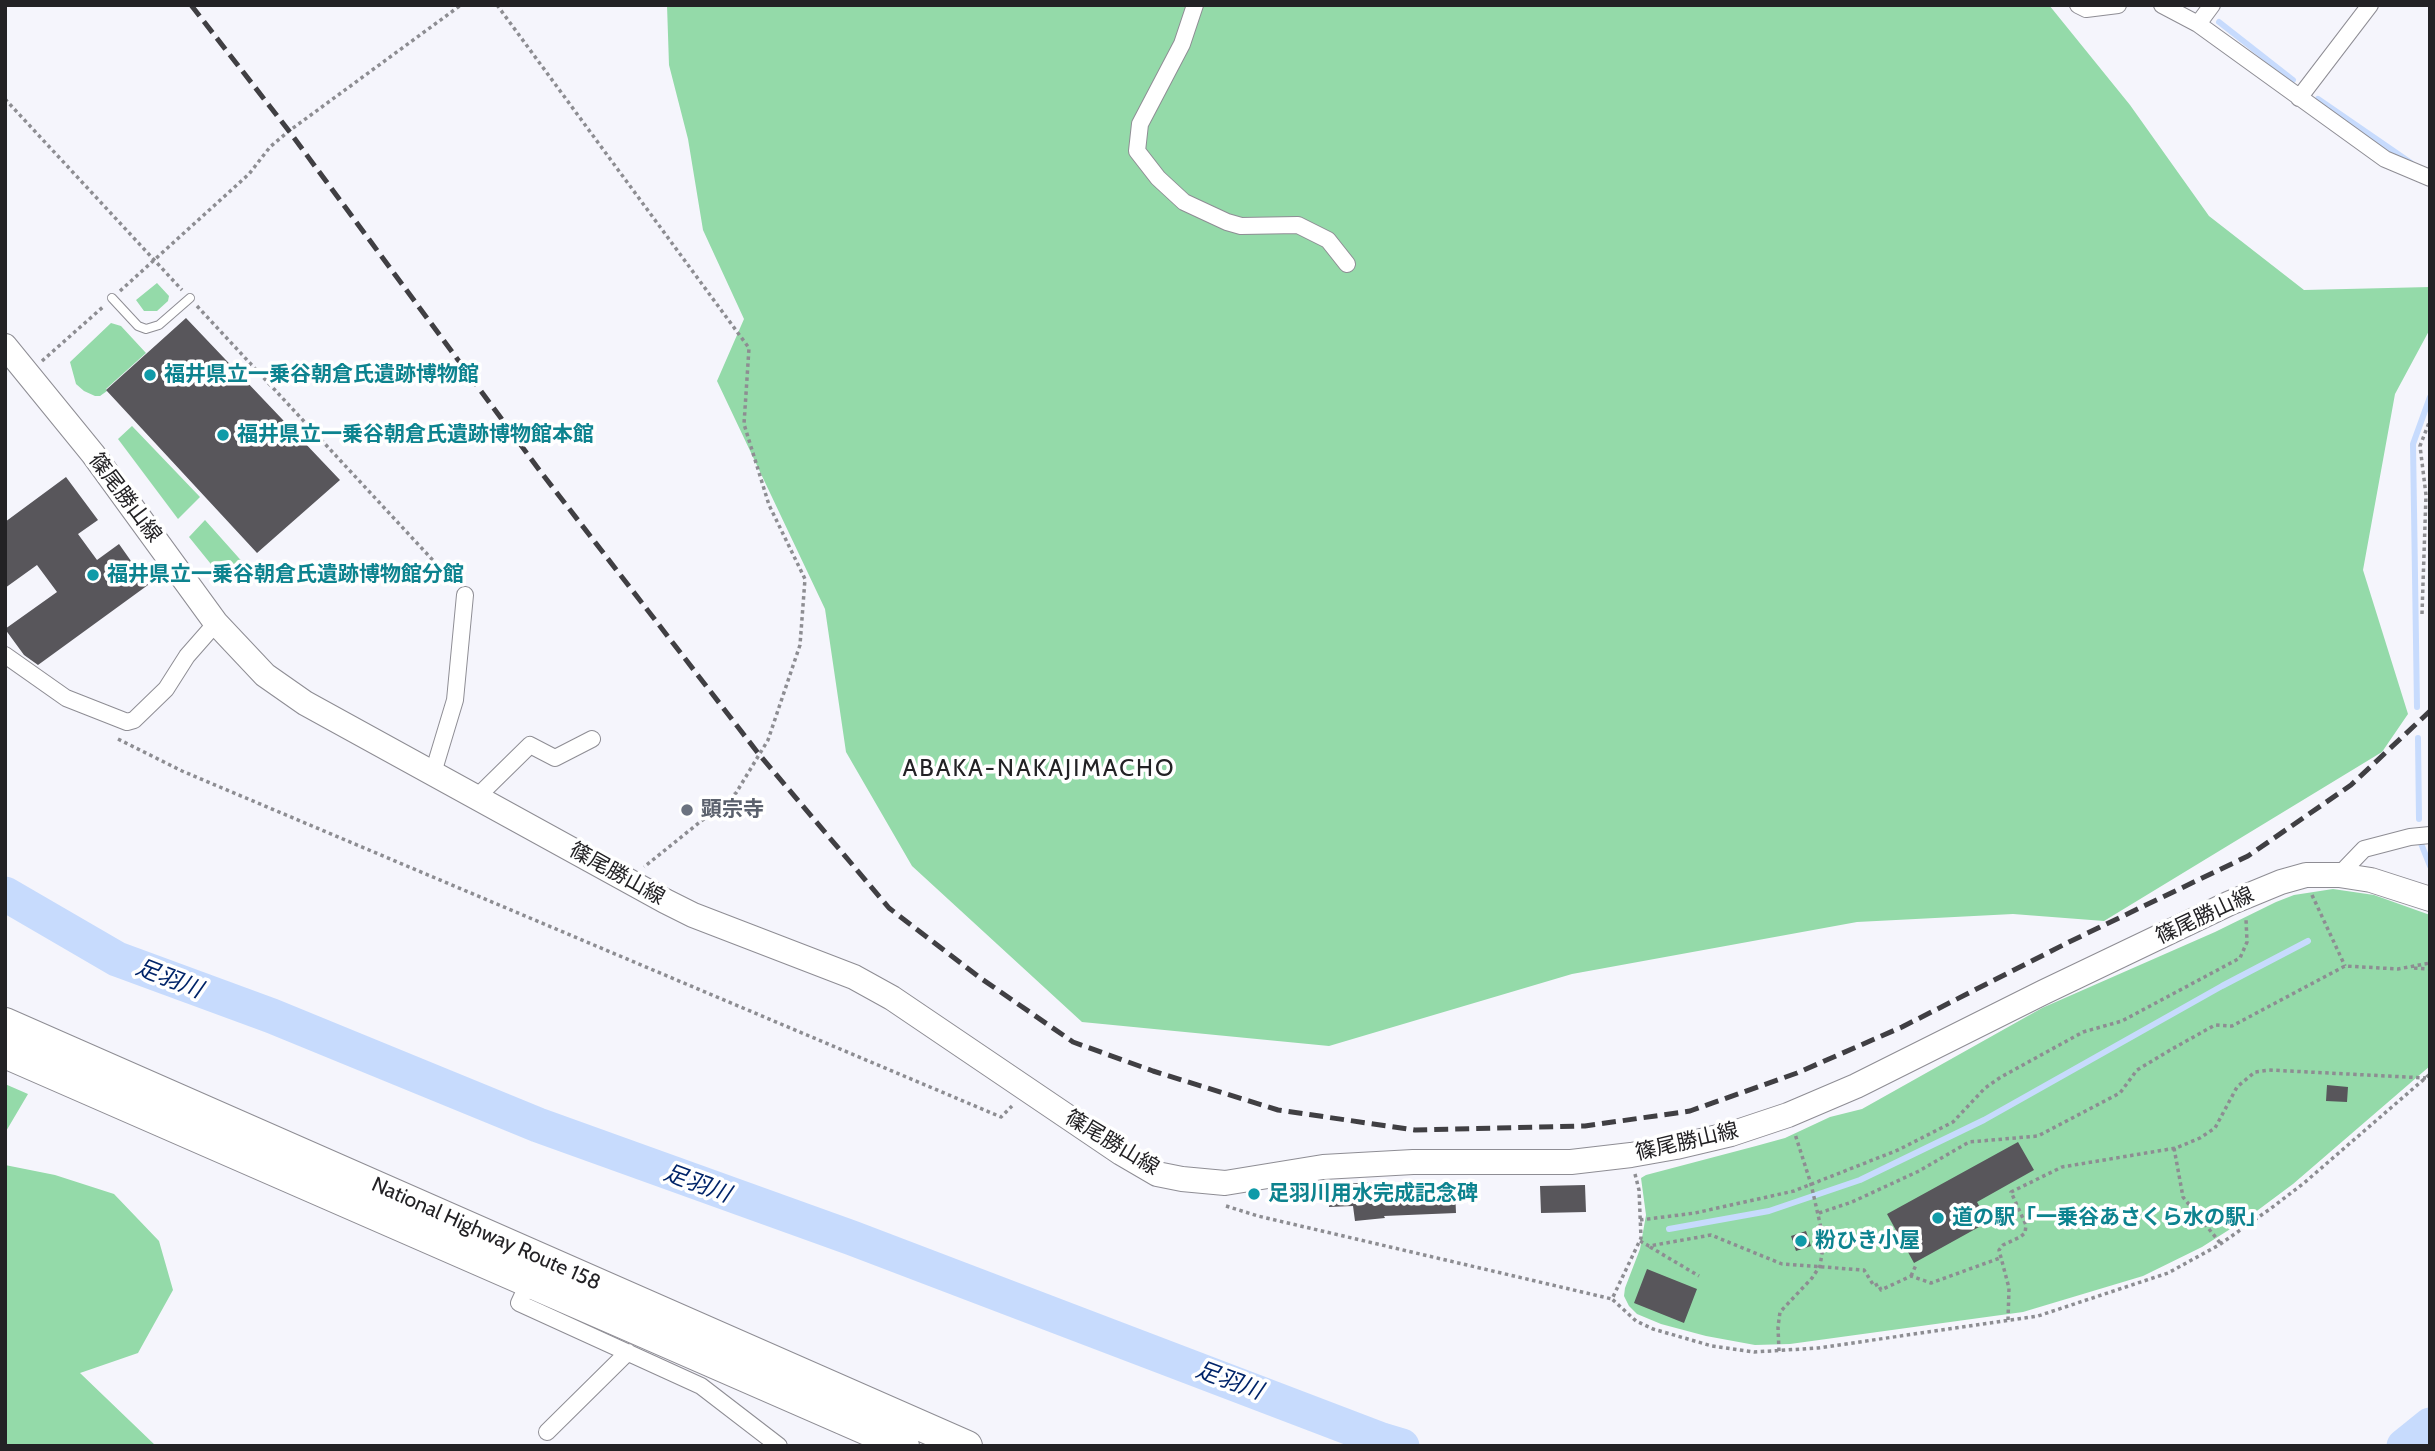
<!DOCTYPE html>
<meta charset="utf-8">
<style>
body{margin:0}
#map{position:relative;width:2435px;height:1451px;overflow:hidden;background:#f5f5fc;font-family:Cabin,sans-serif}
canvas{display:block}
.frame{position:absolute;inset:0;border:7px solid #232225;pointer-events:none}
</style>
<div id="map">
<canvas width="2435" height="1451"></canvas>
<div class="frame"></div>
</div>
<script>
const context = document.querySelector('canvas').getContext('2d');
context.lineJoin = 'round';
function paint(path, color) { context.fillStyle = color; context.fill(path, 'evenodd'); }
const toPath = rows => new Path2D(rows.map(r => 'M' + r).join(''));
function strokePath(path, color, width, dash) { context.strokeStyle = color; context.lineWidth = width; context.lineCap = dash ? 'butt' : 'round'; context.setLineDash(dash || []); context.stroke(path); }
function write(font, color, halo, rows, align = 'center') {
  context.font = font + ' Cabin,"Noto Sans JP",sans-serif'; context.lineWidth = 7; context.setLineDash([]); context.textBaseline = 'middle'; context.strokeStyle = halo; context.fillStyle = color; for (const [text, x, y, turn = 0] of rows) {
    context.save(); context.translate(x, y); context.rotate((+turn || 0) * Math.PI / 180); context.textAlign = isNaN(turn) ? turn : align; if (halo) context.strokeText(text, 0, 0); context.fillText(text, 0, 0); context.restore();
  }
}
const green = toPath([
 [667,5,2049,5,2130,105,2209,216,2304,290,2430,287,2430,329,2395,394,2363,570,2408,714,2382,752,2104,921,2013,914,1857,922,1572,974,1329,1046,1082,1022,912,866,846,752,825,609,717,381,744,319,703,230,688,139,669,65],
 [157,283,169,296,168,301,157,311,144,311,136,300],
 [111,323,121,326,146,353,106,389,107,391,100,396,95,396,84,391,76,384,70,362],
 [132,426,200,497,178,519,118,439],
 [205,520,246,566,227,584,189,537],
 [2333,889,2374,895,2430,915,2430,1066,2293,1184,2246,1219,2202,1247,2143,1276,2023,1312,1790,1344,1755,1345,1706,1336,1661,1324,1637,1314,1629,1306,1624,1296,1625,1288,1640,1249,1646,1215,1641,1178,1646,1175,1756,1146,1785,1138,1830,1117,1862,1109,2042,1008,2215,932,2276,902,2294,895],
 [5,1084,28,1094,5,1133],
 [5,1165,55,1175,114,1194,159,1241,173,1290,138,1353,80,1373,156,1446,5,1446]
]);
const stream = toPath([
 [2219,22,2293,80],
 [2318,99,2411,163],
 [2417,707,2413,444,2430,397],
 [2418,738,2419,819],
 [2420,841,2430,866],
 [1669,1229,1769,1211,1860,1180,1984,1120,2222,986,2308,941]
]);
const river = toPath([
 [5,894,117,959,272,1016,538,1125,852,1238,1382,1440,1402,1446],
 [2404,1446,2430,1425]
]);
const building = toPath([
 [186,318,340,480,257,553,106,390],
 [66,477,98,520,78,534,97,560,119,544,148,585,38,665,24,655,5,629,57,592,37,565,5,588,5,522],
 [2327,1085,2348,1087,2347,1102,2326,1101],
 [2018,1142,2034,1170,1977,1202,1988,1222,1914,1263,1887,1214],
 [1391,1181,1392,1192,1455,1190,1456,1213,1384,1216,1385,1218,1355,1221,1353,1206,1329,1207,1328,1185],
 [1585,1185,1586,1212,1541,1213,1540,1186],
 [1806,1231,1811,1246,1796,1251,1791,1236],
 [1647,1269,1697,1289,1684,1323,1634,1303]
]);
const path = toPath([
 [497,5,749,348,744,424,769,505,805,579,800,645,768,740,736,793,644,867],
 [5,99,182,290],
 [120,291,249,174,270,147,289,131,461,5],
 [197,306,454,583],
 [42,361,104,306],
 [2422,614,2426,495,2420,446,2430,420],
 [118,739,182,771,1001,1117,1012,1106],
 [2312,895,2345,966],
 [2414,968,2430,969],
 [2174,1148,2183,1197,2221,1244],
 [1635,1174,1639,1190,1641,1238,1612,1299,1636,1321,1653,1329,1712,1346,1754,1352,1818,1348,2038,1316,2168,1273,2219,1245,2270,1209,2304,1183,2430,1074],
 [1226,1206,1258,1216,1612,1299],
 [1819,1213,1852,1202,1919,1171,1969,1142,2038,1136,2120,1093,2137,1070,2172,1049,2215,1025,2232,1026,2345,966,2398,969,2430,963],
 [1640,1220,1695,1213,1794,1191,1898,1150,1953,1122,1985,1088,2001,1077,2083,1032,2122,1021,2240,958,2247,942,2246,919],
 [1640,1241,1649,1246,1711,1235,1782,1264,1864,1270,1874,1286,1878,1284,1881,1290,1911,1276,1931,1283,2000,1258],
 [1650,1247,1699,1276],
 [1911,1276,1916,1265],
 [2008,1320,2009,1288,1999,1250,2003,1245,2020,1237,2025,1233,2026,1225,2011,1192,2062,1167,2176,1148,2200,1138,2215,1128,2237,1087,2255,1072,2269,1070,2426,1078],
 [1779,1351,1778,1327,1780,1312,1812,1278,1820,1266,1824,1241,1811,1184,1795,1134]
]);
const lane = toPath([
 [112,298,138,326,146,329,159,325,190,298]
]);
const street = toPath([
 [1195,5,1182,44,1140,124,1137,151,1158,178,1184,202,1227,222,1241,226,1298,225,1328,240,1347,264],
 [2078,5,2086,9,2118,5],
 [2162,5,2198,24,2385,159,2430,178],
 [2198,24,2212,5],
 [2299,98,2370,5],
 [5,655,66,698,127,722,134,720,166,689,187,656,216,623],
 [433,773,455,700,465,595],
 [476,798,530,745,555,758,592,739],
 [2339,875,2364,849,2410,837,2430,835],
 [531,1277,519,1303,701,1386,779,1446],
 [547,1432,628,1352]
]);
const primary = toPath([
 [5,346,93,454,216,623,265,675,305,703,665,901,693,915,854,977,892,998,1121,1153,1157,1174,1182,1179,1225,1183,1323,1167,1413,1162,1571,1162,1631,1155,1676,1147,1731,1134,1788,1115,1856,1086,2044,992,2230,903,2281,882,2306,875,2339,875,2371,880,2430,899]
]);
const highway = toPath([
 [5,1023,967,1446],
 [5,1053,904,1446]
]);
const rail = toPath([
 [191,5,289,131,540,471,758,753,889,908,979,977,1073,1042,1153,1071,1278,1110,1415,1130,1585,1126,1690,1111,1797,1073,1902,1027,2069,942,2248,856,2351,785,2430,711]
]);
const markers = [
 [150,375,7,"#0f9aa8"],
 [223,435,7,"#0f9aa8"],
 [93,575,7,"#0f9aa8"],
 [687,810,7,"#6b7280"],
 [1254,1194,7,"#0f9aa8"],
 [1938,1218,7,"#0f9aa8"],
 [1801,1241,7,"#0f9aa8"]
];
const cultureNames = [
 ["福井県立一乗谷朝倉氏遺跡博物館",164,375],
 ["福井県立一乗谷朝倉氏遺跡博物館本館",237,435],
 ["福井県立一乗谷朝倉氏遺跡博物館分館",107,575],
 ["足羽川用水完成記念碑",1268,1194],
 ["道の駅「一乗谷あさくら水の駅」",1952,1218],
 ["粉ひき小屋",1815,1241]
];
const streetNames = [
 ["篠尾勝山線",125,498,53],
 ["篠尾勝山線",617,874,29],
 ["篠尾勝山線",2205,916,-25],
 ["篠尾勝山線",1687,1142,-13],
 ["篠尾勝山線",1112,1143,31],
 ["National Highway Route 158",486,1234,24]
];
const worshipNames = [
 ["顕宗寺",701,810]
];
const waterNames = [
 ["足羽川",169,979,21],
 ["足羽川",697,1184,20],
 ["足羽川",1229,1381,20]
];
const quarterNames = [
 ["ABAKA-NAKAJIMACHO",1039,769]
];
paint(green, '#94daa9');
strokePath(stream, '#c7dbfd', 6);
strokePath(river, '#c7dbfd', 35);
paint(building, '#58565b');
strokePath(lane, '#8e8d94', 10);
strokePath(street, '#8e8d94', 18);
strokePath(primary, '#8e8d94', 26);
strokePath(highway, '#8e8d94', 32);
strokePath(path, '#8d8d92', 3.5, [3.5, 3.5]);
strokePath(lane, '#fff', 8);
strokePath(street, '#fff', 16);
strokePath(primary, '#fff', 24);
strokePath(highway, '#fff', 30);
strokePath(rail, '#403f43', 5, [14, 7]);
for (const [x, y, r, color] of markers) { const dot = new Path2D(); dot.arc(x, y, r, 0, 2 * Math.PI); context.fillStyle = color; context.fill(dot); strokePath(dot, '#fff', 2.5); }
write('bold 21px', '#0d838f', '#fff', cultureNames, 'left');
write('21px', '#232225', '#fff', streetNames);
write('bold 21px', '#5b616d', '#fff', worshipNames, 'left');
write('italic 23px', '#002469', '#fff', waterNames);
context.letterSpacing = '2px';
write('24px', '#232225', '#fff', quarterNames);
context.letterSpacing = '0px';
</script>
